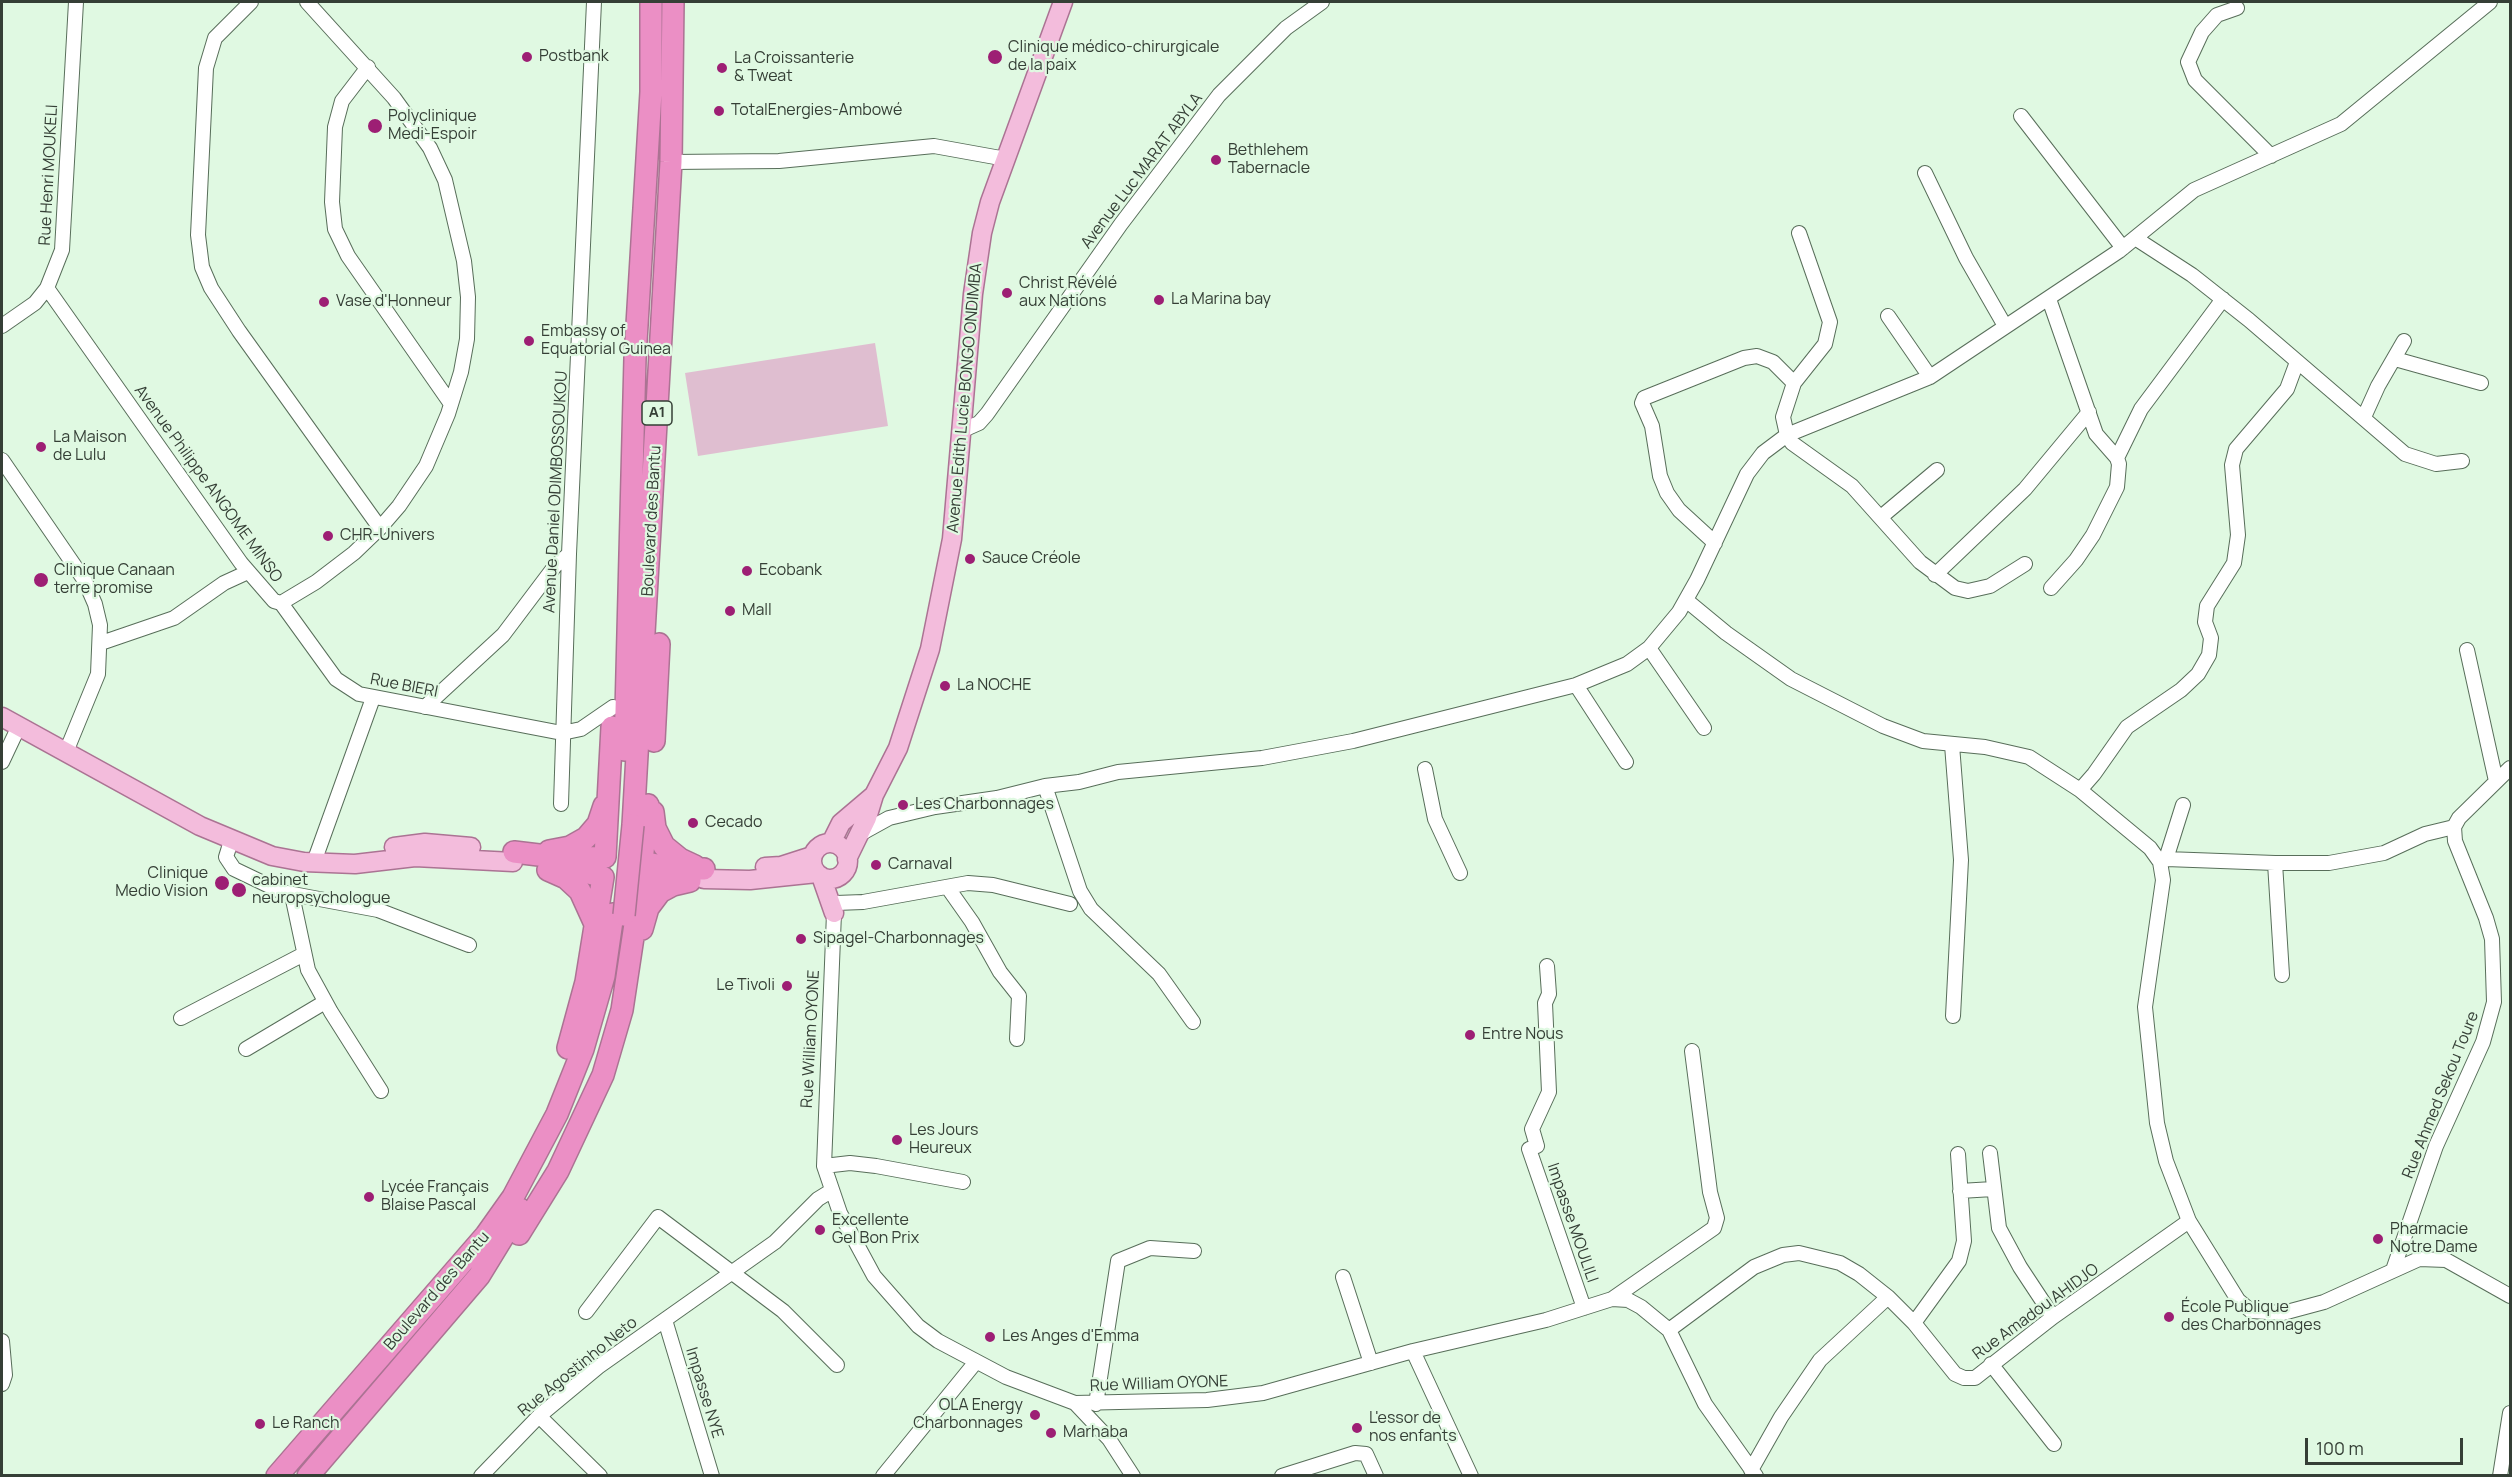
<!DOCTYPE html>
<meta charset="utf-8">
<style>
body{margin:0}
#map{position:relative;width:2512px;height:1477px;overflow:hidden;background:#e0f9e2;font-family:Manrope,sans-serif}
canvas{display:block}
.frame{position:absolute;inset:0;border:3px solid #353f36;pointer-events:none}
.scale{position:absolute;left:2305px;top:1438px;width:158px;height:27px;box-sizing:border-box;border:3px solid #353f36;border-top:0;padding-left:8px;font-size:18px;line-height:21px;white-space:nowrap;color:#353f36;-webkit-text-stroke:4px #e0f9e2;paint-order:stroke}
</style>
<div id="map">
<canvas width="2512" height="1477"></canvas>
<div class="frame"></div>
<div class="scale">100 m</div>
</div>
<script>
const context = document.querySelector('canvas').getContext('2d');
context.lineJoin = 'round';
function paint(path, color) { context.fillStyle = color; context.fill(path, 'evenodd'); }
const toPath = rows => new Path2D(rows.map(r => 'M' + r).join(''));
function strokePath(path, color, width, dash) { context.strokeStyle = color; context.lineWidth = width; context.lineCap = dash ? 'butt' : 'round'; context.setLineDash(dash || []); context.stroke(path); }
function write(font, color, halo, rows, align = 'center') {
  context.font = font + ' Manrope,sans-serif'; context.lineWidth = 4.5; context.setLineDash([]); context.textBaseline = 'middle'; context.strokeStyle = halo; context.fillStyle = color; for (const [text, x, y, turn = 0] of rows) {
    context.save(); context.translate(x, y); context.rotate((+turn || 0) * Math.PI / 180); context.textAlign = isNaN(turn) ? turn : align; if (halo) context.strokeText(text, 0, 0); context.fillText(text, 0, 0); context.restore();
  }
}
const green = toPath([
 [875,343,888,426,698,456,685,373]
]);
const minor = toPath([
 [251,2,215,38,206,68,198,235,202,267,211,288,239,331,380,528],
 [2237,8,2217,15,2202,32,2188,62,2195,80,2271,156],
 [368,67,342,101,335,127,332,202,335,229,348,256,451,404],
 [2021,116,2123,248],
 [671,162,779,161,934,146,1006,159],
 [1925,173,1966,258,2005,326],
 [1799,233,1830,322,1825,344,1794,383,1783,417,1787,435,1792,443,1852,486,1920,562,1955,588,1968,591,1990,586,2025,564],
 [2135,238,2192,275,2249,320,2405,454,2436,464,2462,461],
 [47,288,241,563,274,601,281,603,316,582,354,553,380,528,399,506,426,466,448,414,461,372,467,339,468,297,464,261,445,180,430,148,394,98,307,2],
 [2049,299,2096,434,2117,458,2119,464,2117,487,2093,535,2076,560,2051,588],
 [1888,316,1930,377],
 [2,326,35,303,47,288,62,250,76,2],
 [2395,359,2481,383],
 [2364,417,2378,386,2404,341],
 [961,431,979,423,987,414,1121,224,1219,95,1286,28,1322,2],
 [2117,458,2141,409,2223,299],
 [2,460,85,581,95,604,100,625,98,674,66,752],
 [1881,517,1937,470],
 [1715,543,1679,510,1667,493,1660,476,1652,426,1642,403,1644,398,1744,358,1757,356,1773,362,1794,383],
 [1935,575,2025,489,2089,412],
 [1686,600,1726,633,1791,679,1883,726,1923,741,1985,747,2029,757,2080,790,2150,848,2160,862,2163,880,2145,1007,2157,1123,2166,1161,2189,1221,2238,1300,2251,1311,2283,1313,2324,1302,2419,1259,2446,1260,2510,1296],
 [281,603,336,679,359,694,562,733,581,729,613,707],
 [101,643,174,618,224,583,248,572],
 [1649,648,1704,728],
 [2467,650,2496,781],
 [1576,685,1626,762],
 [425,707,503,635,555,566,569,554],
 [1952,745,1961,860,1953,1016],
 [2,762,19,726],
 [1425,769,1435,819,1460,873],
 [1045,786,1080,891,1091,909,1159,974,1193,1022],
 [2080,790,2094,774,2127,727,2181,690,2198,674,2209,655,2211,638,2205,622,2207,606,2234,563,2238,535,2232,465,2236,449,2287,389,2297,362],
 [561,804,569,554,594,2],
 [860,834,889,818,935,807,997,798,1045,786,1079,782,1118,772,1262,758,1353,741,1576,685,1627,664,1649,648,1679,612,1697,580,1747,474,1763,453,1787,435,1930,377,2119,251,2194,190,2341,124,2490,2],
 [231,841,226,857,234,869,282,892,378,910,469,945],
 [2166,859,2183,805],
 [314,862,373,698],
 [2160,862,2166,859,2275,863,2329,863,2384,853,2425,834,2454,827],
 [2275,863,2282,975],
 [948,888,972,922,1000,972,1019,996,1017,1039],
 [292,895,308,970,331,1012,381,1091],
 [836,903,863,902,968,883,993,885,1070,904],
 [834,913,824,1166,840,1213,874,1276,918,1326,938,1341,1006,1377,1075,1403,1207,1400,1263,1393,1413,1351,1546,1320,1612,1299,1628,1300,1641,1307,1669,1330,1705,1404,1756,1476],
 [1547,966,1549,994,1545,1003,1549,1092,1532,1129,1537,1146,1529,1149,1584,1308],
 [181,1018,304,954],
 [246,1049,325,1002],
 [1990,1153,1999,1228,2020,1267,2053,1317],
 [824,1166,850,1163,876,1166,963,1182],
 [1960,1191,1993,1189],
 [2393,1270,2436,1146,2483,1042,2494,1002,2492,939,2486,918,2455,841,2454,827,2459,818,2510,768],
 [1343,1277,1371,1363],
 [1612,1299,1714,1228,1717,1218,1710,1192,1692,1051],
 [586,1312,658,1217,783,1311,837,1365],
 [665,1320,712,1476],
 [1914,1323,1959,1261,1964,1241,1958,1154],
 [1669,1330,1754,1267,1783,1255,1799,1253,1840,1263,1859,1274,1888,1297,1914,1323,1955,1374,1964,1378,1975,1378,2053,1317,2189,1221],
 [2,1341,5,1375,2,1384],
 [1413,1351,1471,1476],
 [1991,1364,2054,1444],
 [1075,1403,1109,1439,1133,1476],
 [1096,1404,1118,1261,1150,1248,1194,1251],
 [539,1416,600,1476],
 [1751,1470,1781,1417,1820,1360,1888,1297],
 [481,1476,539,1416,598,1367,775,1242,818,1199,831,1191],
 [883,1476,975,1363],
 [1282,1476,1355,1453,1366,1454,1376,1476],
 [2500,1476,2510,1413]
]);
const major = toPath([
 [2,717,200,826,272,856,304,862,355,864,415,857,513,862],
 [831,843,841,823,874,795],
 '812 861a18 18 0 1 1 36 0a18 18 0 1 1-36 0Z',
 [394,847,425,843,471,847],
 [847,859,867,818,874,795,898,748,930,649,952,539,973,294,982,233,990,202,1063,2],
 [765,867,781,866,812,856],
 [821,876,834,913],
 [704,879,750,880,817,873]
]);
const highway = toPath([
 [654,741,659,644],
 [625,750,635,358,651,92,651,2],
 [648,805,642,862,667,867,704,869],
 [653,812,655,828,664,846,680,859,695,866],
 [633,825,671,162,673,2],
 [549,851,570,847,586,838,598,824,604,806],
 [514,852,572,859,605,857,612,727],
 [567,867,603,877,586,982,568,1048],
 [548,870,566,878,580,891,595,924],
 [642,929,648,908,660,892,673,885,690,881],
 [519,1234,558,1171,603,1075,622,1010,642,878,673,876],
 [277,1476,486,1235,513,1197,557,1114,583,1049,604,976,613,914],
 [308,1476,479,1276,520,1209]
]);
const highwayBridge = toPath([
 [624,915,633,825]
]);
const markers = [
 [527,57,6,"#9d1f74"],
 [995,57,8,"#9d1f74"],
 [722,68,6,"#9d1f74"],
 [719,111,6,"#9d1f74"],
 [375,126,8,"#9d1f74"],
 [1216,160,6,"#9d1f74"],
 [1007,293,6,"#9d1f74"],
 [1159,300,6,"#9d1f74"],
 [324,302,6,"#9d1f74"],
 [529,341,6,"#9d1f74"],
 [41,447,6,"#9d1f74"],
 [328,536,6,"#9d1f74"],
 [970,559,6,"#9d1f74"],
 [747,571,6,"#9d1f74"],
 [41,580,8,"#9d1f74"],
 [730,611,6,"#9d1f74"],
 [945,686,6,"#9d1f74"],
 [903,805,6,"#9d1f74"],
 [693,823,6,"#9d1f74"],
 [876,865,6,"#9d1f74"],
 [222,883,8,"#9d1f74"],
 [239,890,8,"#9d1f74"],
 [801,939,6,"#9d1f74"],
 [787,986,6,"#9d1f74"],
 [1470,1035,6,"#9d1f74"],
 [897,1140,6,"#9d1f74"],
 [369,1197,6,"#9d1f74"],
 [820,1230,6,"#9d1f74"],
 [2378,1239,6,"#9d1f74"],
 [2169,1317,6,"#9d1f74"],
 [990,1337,6,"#9d1f74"],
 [1035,1415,6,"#9d1f74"],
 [260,1424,6,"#9d1f74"],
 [1357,1428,6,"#9d1f74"],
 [1051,1433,6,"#9d1f74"]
];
const shields = [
 [657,413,30]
];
const shieldNames = [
 ["A1",657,413]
];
const poiNames = [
 ["Clinique médico-chirurgicale",1008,48],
 ["de la paix",1008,66],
 ["Postbank",539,57],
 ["La Croissanterie",734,59],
 ["& Tweat",734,77],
 ["TotalEnergies-Ambowé",731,111],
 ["Polyclinique",388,117],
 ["Medi-Espoir",388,135],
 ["Bethlehem",1228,151],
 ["Tabernacle",1228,169],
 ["Christ Révélé",1019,284],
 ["aux Nations",1019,302],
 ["La Marina bay",1171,300],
 ["Vase d'Honneur",336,302],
 ["Embassy of",541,332],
 ["Equatorial Guinea",541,350],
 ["La Maison",53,438],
 ["de Lulu",53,456],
 ["CHR-Univers",340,536],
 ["Sauce Créole",982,559],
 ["Clinique Canaan",54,571],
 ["terre promise",54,589],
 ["Ecobank",759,571],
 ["Mall",742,611],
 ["La NOCHE",957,686],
 ["Les Charbonnages",915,805],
 ["Cecado",705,823],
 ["Carnaval",888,865],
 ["Clinique",208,874,"right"],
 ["Medio Vision",208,892,"right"],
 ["cabinet",252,881],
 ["neuropsychologue",252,899],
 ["Sipagel-Charbonnages",813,939],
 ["Le Tivoli",775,986,"right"],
 ["Entre Nous",1482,1035],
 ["Les Jours",909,1131],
 ["Heureux",909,1149],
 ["Lycée Français",381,1188],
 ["Blaise Pascal",381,1206],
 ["Excellente",832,1221],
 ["Gel Bon Prix",832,1239],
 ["Pharmacie",2390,1230],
 ["Notre Dame",2390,1248],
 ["École Publique",2181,1308],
 ["des Charbonnages",2181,1326],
 ["Les Anges d'Emma",1002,1337],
 ["OLA Energy",1023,1406,"right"],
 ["Charbonnages",1023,1424,"right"],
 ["L'essor de",1369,1419],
 ["nos enfants",1369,1437],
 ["Le Ranch",272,1424],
 ["Marhaba",1063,1433]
];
const streetNames = [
 ["Avenue Luc MARAT ABYLA",1142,171,-53],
 ["Rue Henri MOUKELI",49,175,-87],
 ["Avenue Edith Lucie BONGO ONDIMBA",965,398,-85],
 ["Avenue Philippe ANGOME MINSO",208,484,54],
 ["Avenue Daniel ODIMBOSSOUKOU",556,492,-87],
 ["Boulevard des Bantu",652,521,-87],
 ["Rue BIERI",404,686,11],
 ["Rue William OYONE",811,1039,-87],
 ["Rue Ahmed Sekou Toure",2441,1095,-68],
 ["Impasse MOULILI",1572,1223,71],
 ["Boulevard des Bantu",437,1291,-49],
 ["Rue Amadou AHIDJO",2036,1312,-36],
 ["Rue Agostinho Neto",578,1367,-39],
 ["Rue William OYONE",1159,1384,-2],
 ["Impasse NYE",704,1393,73]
];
paint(green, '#dfbed0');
strokePath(minor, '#586e5a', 16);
strokePath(major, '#ab7393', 21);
strokePath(highway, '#ab7393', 24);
strokePath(minor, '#fff', 14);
strokePath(major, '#f3bcdc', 18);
strokePath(highway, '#eb8fc5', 21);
strokePath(highwayBridge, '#ab7393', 24, []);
strokePath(highwayBridge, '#eb8fc5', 21);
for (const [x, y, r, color] of markers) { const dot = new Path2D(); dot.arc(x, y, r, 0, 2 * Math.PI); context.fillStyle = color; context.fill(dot); strokePath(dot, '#e0f9e2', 2); }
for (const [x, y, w] of shields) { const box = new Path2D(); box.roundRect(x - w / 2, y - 12, w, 24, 4.5); context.fillStyle = '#e0f9e2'; context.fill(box); strokePath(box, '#353f36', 1.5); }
write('bold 15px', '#353f36', null, shieldNames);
write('16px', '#353f36', '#e0f9e2', poiNames, 'left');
write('16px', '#353f36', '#e0f9e2', streetNames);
</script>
